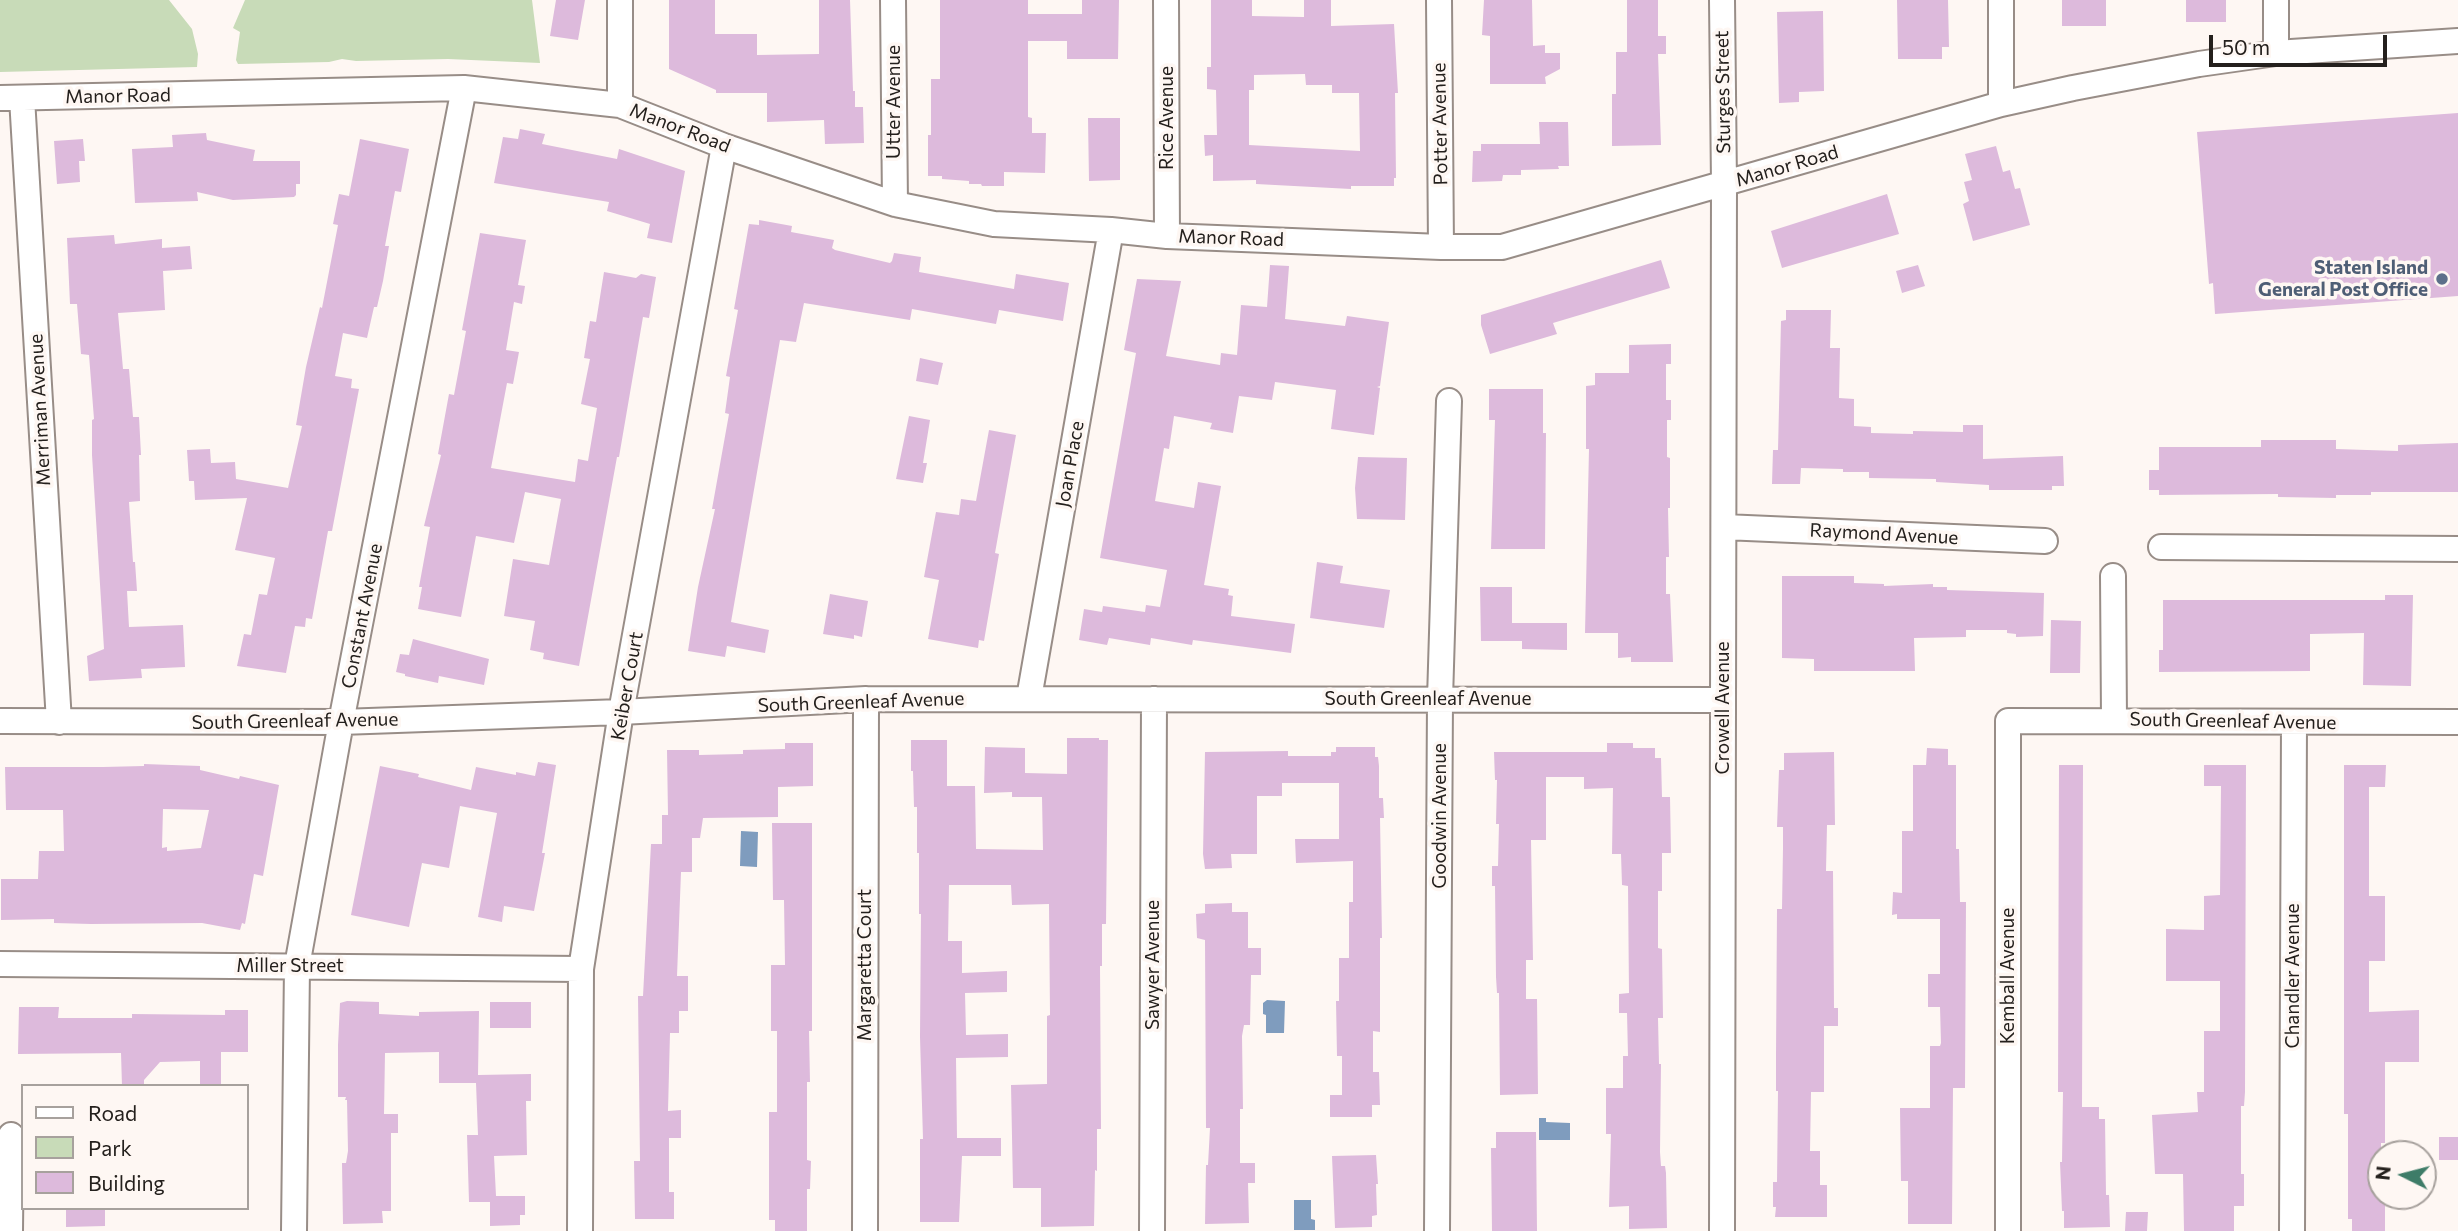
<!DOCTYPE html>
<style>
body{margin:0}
#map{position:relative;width:2458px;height:1231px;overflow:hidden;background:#fef7f3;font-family:Commissioner,sans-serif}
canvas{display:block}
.legend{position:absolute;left:21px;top:1084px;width:228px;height:126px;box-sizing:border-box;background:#fef7f3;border:2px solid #a7a19d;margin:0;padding:9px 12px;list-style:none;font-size:21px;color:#24201d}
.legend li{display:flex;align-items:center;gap:14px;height:35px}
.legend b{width:35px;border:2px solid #a7a19d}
.north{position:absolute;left:2367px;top:1140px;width:70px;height:70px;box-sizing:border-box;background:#fef7f3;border:2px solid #a7a19d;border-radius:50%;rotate:276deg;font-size:19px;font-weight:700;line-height:28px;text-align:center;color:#24201d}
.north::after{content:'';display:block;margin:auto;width:24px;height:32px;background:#3e7c68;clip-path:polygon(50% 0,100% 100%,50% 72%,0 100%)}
.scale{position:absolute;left:2209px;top:35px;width:178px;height:32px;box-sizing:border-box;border:4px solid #24201d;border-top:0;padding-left:9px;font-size:21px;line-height:24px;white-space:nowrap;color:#24201d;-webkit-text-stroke:5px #fef7f3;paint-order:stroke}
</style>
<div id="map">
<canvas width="2458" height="1231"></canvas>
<ul class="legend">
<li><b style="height:9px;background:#fff"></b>Road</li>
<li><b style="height:19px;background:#c8dbb8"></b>Park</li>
<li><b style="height:19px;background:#ddbadc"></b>Building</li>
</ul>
<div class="north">N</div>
<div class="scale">50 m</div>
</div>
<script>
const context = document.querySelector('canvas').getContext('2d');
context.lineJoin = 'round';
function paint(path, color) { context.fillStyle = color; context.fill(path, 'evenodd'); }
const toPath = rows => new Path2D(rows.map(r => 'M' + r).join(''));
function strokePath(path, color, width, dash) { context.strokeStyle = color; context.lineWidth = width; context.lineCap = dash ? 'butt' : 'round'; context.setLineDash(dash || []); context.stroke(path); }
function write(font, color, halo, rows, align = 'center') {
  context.font = font + ' Commissioner,sans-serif'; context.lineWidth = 7; context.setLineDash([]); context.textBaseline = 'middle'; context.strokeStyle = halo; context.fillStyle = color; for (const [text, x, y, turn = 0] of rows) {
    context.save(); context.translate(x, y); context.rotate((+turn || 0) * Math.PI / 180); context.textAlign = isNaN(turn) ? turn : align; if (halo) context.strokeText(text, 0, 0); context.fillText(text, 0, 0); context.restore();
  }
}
const green = toPath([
 [0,0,169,0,192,29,198,54,197,67,0,72],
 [245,0,532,0,540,63,448,59,356,61,342,59,329,62,238,64,236,60,240,32,233,28]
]);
const water = toPath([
 [741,831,758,832,757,867,740,866],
 [1267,1000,1285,1001,1284,1033,1266,1033,1266,1015,1263,1014,1263,1003],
 [1539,1118,1546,1118,1546,1122,1570,1123,1570,1140,1539,1140],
 [1294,1200,1311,1200,1311,1219,1315,1220,1315,1230,1294,1230]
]);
const building = toPath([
 [556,0,585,0,578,40,550,36],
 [669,0,715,0,715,34,757,34,757,55,819,54,819,0,850,0,853,91,855,91,855,107,863,107,864,143,825,144,824,120,767,122,767,93,716,93,716,90,669,69],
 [940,0,1028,0,1028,14,1082,14,1082,0,1119,0,1118,59,1067,59,1067,41,1028,41,1028,117,1032,118,1032,133,1046,133,1045,173,1004,172,1004,186,982,186,981,184,969,184,969,181,942,179,942,176,928,176,928,135,931,135,931,79,940,79],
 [1211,0,1252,0,1252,16,1304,17,1304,0,1331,0,1331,26,1394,24,1398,93,1395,93,1396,178,1394,178,1394,186,1351,186,1351,189,1256,184,1256,180,1213,181,1213,155,1205,156,1204,135,1217,135,1216,90,1207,89,1207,67,1211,67],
 [1305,74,1306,85,1332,85,1332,93,1359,93,1360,151,1249,145,1249,90,1254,90,1254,75],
 [1484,0,1532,0,1533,46,1545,45,1545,53,1560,53,1560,69,1545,77,1546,84,1490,84,1490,36,1482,35],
 [1627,0,1658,0,1658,36,1666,36,1666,54,1658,54,1661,145,1612,146,1612,94,1616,94,1616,52,1627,52],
 [1897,0,1948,0,1949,47,1942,47,1942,59,1898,59],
 [2062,0,2106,0,2106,26,2062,26],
 [2186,0,2226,0,2226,22,2186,22],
 [1823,11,1824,91,1799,92,1799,102,1779,103,1777,12],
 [2458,113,2458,296,2215,314,2213,283,2209,284,2197,132],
 [1088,118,1120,118,1120,180,1089,181],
 [1539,122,1568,122,1569,166,1558,166,1559,169,1521,170,1521,175,1503,175,1502,181,1472,182,1473,151,1481,151,1481,144,1540,144],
 [520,129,545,134,542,144,617,159,619,149,685,171,672,243,647,238,650,224,607,211,609,202,494,183,503,137,518,139],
 [206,133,207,140,255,150,253,161,300,161,300,184,296,184,296,195,294,197,233,200,197,192,198,201,135,203,132,149,173,147,172,135],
 [83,139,85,161,79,161,80,182,57,184,54,141],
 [360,139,409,149,401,192,395,191,385,246,389,246,383,281,377,307,374,307,367,338,343,333,335,376,352,379,351,388,359,389,332,531,328,531,312,619,306,618,305,627,295,626,286,673,237,666,244,634,251,635,259,594,267,595,275,558,235,550,247,498,195,500,194,481,189,481,187,450,210,449,211,463,235,462,236,479,288,488,302,426,296,425,306,367,320,307,322,308,338,225,333,224,339,194,349,196],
 [1996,146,2003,172,2010,170,2015,189,2020,188,2030,225,1973,241,1963,204,1969,201,1964,182,1972,180,1965,154],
 [1887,194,1899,234,1782,268,1771,231],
 [759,220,792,226,791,232,834,240,832,248,835,250,890,263,892,261,894,253,921,257,919,272,1014,289,1016,274,1069,283,1063,321,999,310,996,324,912,309,910,320,804,303,796,342,780,340,731,622,769,630,765,653,727,646,725,657,688,651,698,587,715,509,712,509,729,414,725,413,730,377,726,376,738,310,734,309,749,224,759,225],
 [480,233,526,240,518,285,525,286,522,304,514,302,506,350,519,352,513,384,507,383,491,468,575,482,578,459,588,461,597,408,581,404,590,359,584,358,587,339,590,321,596,322,604,272,636,278,641,274,656,277,649,318,643,317,619,457,617,457,579,666,543,659,544,653,530,650,535,621,504,616,513,559,549,565,561,499,525,492,514,543,476,536,461,617,418,609,422,587,419,587,430,527,424,526,441,455,438,454,449,394,454,395,466,331,462,330],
 [114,235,115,244,162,239,162,248,190,246,192,269,163,271,165,310,118,313,123,369,129,369,133,417,139,417,141,455,139,455,140,501,129,502,133,562,135,562,137,591,127,591,129,627,183,625,185,667,141,669,142,678,89,681,87,656,104,649,92,455,92,420,94,419,89,355,81,354,77,304,70,304,67,238],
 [1661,260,1670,288,1553,323,1557,334,1490,354,1481,325,1481,315],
 [1270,265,1289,266,1285,319,1345,326,1347,316,1389,322,1380,386,1377,387,1380,388,1374,435,1331,429,1336,390,1275,382,1272,400,1239,396,1233,433,1210,429,1212,423,1174,416,1169,449,1164,448,1155,501,1194,508,1198,482,1221,486,1204,585,1229,589,1228,595,1233,596,1231,616,1295,624,1291,653,1193,640,1192,645,1151,638,1150,645,1109,638,1107,645,1079,640,1084,609,1102,612,1103,606,1145,612,1146,605,1160,607,1167,570,1100,558,1136,353,1124,350,1137,279,1181,281,1166,356,1220,365,1221,353,1237,355,1241,305,1267,307],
 [1918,265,1925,286,1902,293,1896,271],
 [1786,310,1831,310,1830,348,1840,348,1839,398,1854,399,1854,426,1871,427,1871,433,1913,434,1913,431,1963,432,1963,425,1983,425,1983,459,2063,456,2064,486,2052,486,2052,490,1989,490,1989,485,1936,482,1936,479,1869,478,1869,472,1843,472,1843,469,1801,468,1800,484,1772,484,1773,450,1778,450,1781,321,1786,320],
 [1671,344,1671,364,1666,364,1666,400,1671,400,1671,420,1667,420,1667,457,1670,458,1670,508,1668,508,1669,557,1666,557,1666,594,1670,594,1673,662,1631,662,1631,657,1618,658,1618,633,1585,633,1589,449,1586,449,1586,386,1595,385,1595,373,1629,373,1629,345],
 [920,358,943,363,938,385,916,381],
 [1489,389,1543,389,1543,433,1546,433,1545,549,1491,549,1495,420,1489,420],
 [909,416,930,420,923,463,927,463,923,483,896,479],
 [989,430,1016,435,995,553,999,554,984,641,979,640,978,648,928,639,939,580,924,577,936,512,959,515,961,499,976,501],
 [2261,440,2336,440,2336,449,2398,451,2398,445,2458,443,2458,492,2371,492,2371,495,2336,495,2336,498,2278,497,2278,494,2159,495,2159,490,2149,490,2149,470,2159,470,2159,447,2261,447],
 [1358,457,1407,458,1405,520,1357,519,1355,488],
 [1317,562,1343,566,1340,583,1390,590,1384,628,1310,618],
 [1782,576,1854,576,1854,583,1884,584,1884,586,1933,584,1933,587,1947,587,1947,590,2044,593,2043,636,2016,637,2016,634,2007,633,2007,630,1966,630,1966,637,1914,638,1915,671,1814,671,1814,659,1782,658],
 [1480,587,1512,587,1512,623,1567,623,1567,650,1522,649,1522,641,1481,641],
 [830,594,868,601,862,637,854,635,854,639,823,634],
 [2385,595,2413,595,2411,686,2363,685,2364,633,2310,634,2310,671,2159,672,2159,650,2163,650,2163,600,2385,600],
 [2051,620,2081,621,2080,673,2050,673],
 [413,639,489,659,484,685,439,676,438,683,405,676,405,674,396,672,400,654,409,655],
 [1067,738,1099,738,1099,740,1108,740,1106,924,1102,924,1102,966,1100,966,1101,1129,1097,1129,1097,1171,1095,1170,1094,1226,1041,1227,1041,1188,1013,1188,1011,1085,1047,1084,1047,1016,1050,1015,1049,904,1012,905,1011,885,949,885,948,941,962,941,962,973,1007,971,1007,992,965,993,966,1035,1008,1034,1008,1057,956,1058,957,1138,1001,1138,1001,1156,962,1156,959,1222,920,1222,920,1139,923,1139,920,1037,921,914,919,914,919,853,917,853,917,807,914,807,913,771,911,771,911,740,947,740,947,786,975,786,976,849,1043,850,1042,797,1012,797,1012,792,984,793,985,747,1025,748,1025,773,1067,774],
 [785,743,813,743,813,786,778,787,778,817,703,818,700,838,692,838,692,872,681,872,677,976,688,976,688,1011,679,1011,679,1033,670,1033,668,1111,681,1110,681,1138,669,1138,669,1192,674,1192,674,1219,635,1219,634,1161,640,1161,638,996,643,996,651,844,662,844,662,815,668,815,667,750,699,750,699,755,743,754,743,750,785,749],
 [1607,743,1633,743,1633,748,1655,748,1655,758,1661,758,1662,797,1670,797,1671,853,1662,853,1662,891,1658,891,1658,948,1662,949,1663,1018,1658,1018,1659,1064,1661,1064,1660,1152,1661,1166,1665,1166,1666,1173,1667,1228,1629,1229,1629,1206,1609,1207,1611,1134,1606,1134,1606,1088,1623,1088,1623,1056,1628,1056,1627,1013,1619,1013,1619,994,1629,993,1628,886,1622,885,1621,854,1612,854,1613,788,1584,789,1584,777,1546,777,1546,840,1531,840,1533,960,1526,960,1526,999,1537,999,1538,1094,1500,1095,1499,993,1497,993,1496,977,1495,886,1492,886,1492,866,1498,866,1499,824,1496,824,1497,780,1495,780,1494,752,1607,752],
 [1336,747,1375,747,1375,757,1378,757,1379,766,1379,798,1383,798,1384,818,1380,818,1382,938,1380,938,1380,1032,1373,1031,1373,1072,1379,1072,1380,1105,1372,1105,1372,1117,1330,1117,1330,1095,1342,1095,1342,1056,1337,1056,1336,1001,1339,1001,1339,958,1349,958,1349,902,1353,902,1353,861,1296,863,1295,839,1339,839,1339,783,1282,783,1282,796,1257,796,1257,854,1231,854,1232,868,1205,869,1203,854,1205,752,1288,751,1288,756,1331,756,1331,752,1336,752],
 [1927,748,1948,749,1948,765,1956,765,1956,849,1959,849,1960,902,1966,902,1965,1088,1953,1088,1952,1224,1908,1224,1908,1181,1901,1181,1900,1108,1930,1108,1930,1046,1940,1046,1941,1043,1940,1007,1928,1007,1928,974,1940,974,1940,919,1897,919,1897,914,1892,915,1893,892,1902,893,1902,831,1913,831,1913,765,1926,765],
 [1834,752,1835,825,1827,825,1826,871,1833,871,1834,1008,1838,1008,1838,1026,1824,1026,1824,1092,1811,1092,1810,1151,1820,1151,1820,1185,1827,1185,1827,1217,1775,1217,1776,1207,1773,1207,1773,1182,1777,1182,1778,1091,1776,1091,1776,1055,1777,909,1782,909,1783,848,1783,827,1777,827,1779,770,1784,770,1784,753],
 [538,762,556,765,542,853,545,853,534,911,504,906,502,922,478,917,497,813,460,806,449,868,422,863,409,927,351,915,380,766,419,774,418,777,471,790,476,767,516,775,516,772,535,776],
 [144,764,200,766,200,770,239,779,240,776,279,785,263,876,254,874,245,924,242,923,240,930,202,923,91,924,54,923,54,919,1,920,1,879,38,879,39,851,64,851,63,810,6,810,5,767,103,767,144,766],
 [163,809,209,810,201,848,167,851,167,847,162,848],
 [2059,765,2083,765,2082,1107,2099,1107,2099,1119,2105,1119,2106,1195,2109,1195,2110,1227,2064,1228,2064,1211,2062,1211,2060,1162,2062,1162,2063,1092,2058,1092],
 [2204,765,2246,765,2245,1092,2244,1106,2241,1106,2241,1174,2244,1174,2244,1206,2234,1206,2234,1231,2184,1231,2183,1174,2155,1174,2152,1115,2198,1112,2197,1092,2204,1092,2204,1031,2220,1031,2220,981,2166,981,2166,929,2204,930,2204,896,2220,895,2221,786,2204,786],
 [2344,765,2386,765,2385,787,2369,787,2369,896,2385,896,2385,961,2369,961,2369,1012,2419,1010,2419,1062,2385,1062,2385,1143,2381,1143,2381,1196,2385,1196,2385,1231,2352,1231,2352,1219,2348,1219,2348,1114,2344,1114],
 [772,823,812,823,812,1031,809,1031,810,1082,807,1082,807,1160,811,1161,810,1189,807,1189,807,1231,775,1231,775,1220,769,1220,769,1112,777,1112,777,1031,771,1031,771,965,785,965,784,900,773,900],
 [1232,903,1232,912,1248,912,1248,948,1261,948,1261,975,1251,975,1250,1025,1244,1025,1242,1036,1243,1109,1240,1109,1240,1163,1255,1163,1255,1183,1248,1183,1249,1223,1205,1224,1206,1165,1208,1165,1210,1128,1206,1128,1205,940,1197,938,1196,914,1205,913,1205,904],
 [347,1001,379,1002,379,1014,419,1016,419,1012,479,1011,478,1075,531,1074,531,1101,526,1101,527,1155,494,1156,496,1196,525,1196,525,1215,520,1215,520,1225,490,1226,490,1202,469,1202,467,1135,478,1135,476,1083,439,1083,439,1052,385,1053,384,1114,398,1114,398,1133,391,1133,391,1211,382,1211,383,1223,343,1224,342,1163,346,1163,348,1151,347,1100,345,1100,346,1097,338,1097,338,1045,340,1003],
 [490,1002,531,1002,531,1028,490,1028],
 [19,1007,59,1007,58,1018,132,1018,132,1014,225,1015,225,1010,248,1010,248,1052,221,1052,221,1086,200,1086,200,1061,160,1062,144,1080,144,1086,122,1086,121,1053,18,1054],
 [1496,1132,1536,1132,1537,1231,1492,1231,1491,1148,1496,1148],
 [2439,1137,2458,1137,2458,1160,2439,1160],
 [1376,1155,1378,1184,1376,1184,1377,1215,1372,1216,1372,1227,1335,1228,1332,1156],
 [66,1208,105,1208,105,1226,66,1227],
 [2126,1212,2148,1212,2147,1231,2125,1231]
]);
const minor = toPath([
 [620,0,620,105],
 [893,0,895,204],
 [1166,0,1167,236],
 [1439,0,1441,247],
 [1722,0,1724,184,1722,1231],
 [2001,0,2001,104],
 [2276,53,2276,0],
 [0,98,464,88,620,105,724,146,895,204,994,224,1111,230,1167,236,1441,247,1502,247,2001,104,2073,88,2199,64,2276,53,2458,41],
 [22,98,59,722],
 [1724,527,2045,541],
 [2161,547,2458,549],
 [2113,576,2114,720],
 [1029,698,1111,230],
 [0,721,341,722,621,712,866,699,1723,700],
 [0,964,581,969],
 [10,1231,11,1135],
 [294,1231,297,966,341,722,464,88],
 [580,1231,581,969,621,712,724,146],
 [865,1231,866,699],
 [1152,1231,1154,699],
 [1437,1231,1440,699,1449,401],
 [2008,1231,2008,721,2458,722],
 [2292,1231,2294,722]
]);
const markers = [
 [2442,279,7,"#5c6f8a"]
];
const streetNames = [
 ["Sturges Street",1723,92,-91],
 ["Manor Road",118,96,-1],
 ["Utter Avenue",894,102,-90],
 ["Rice Avenue",1167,118,-90],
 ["Potter Avenue",1440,124,-91],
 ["Manor Road",680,128,21],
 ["Manor Road",1787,166,-16],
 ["Manor Road",1231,238,2],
 ["Merriman Avenue",40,410,-93],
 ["Joan Place",1070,464,-80],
 ["Raymond Avenue",1884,534,3],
 ["Constant Avenue",362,616,-79],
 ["Keiber Court",627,686,-80],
 ["South Greenleaf Avenue",1428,699],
 ["South Greenleaf Avenue",861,702,-2],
 ["Crowell Avenue",1723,708,-90],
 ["South Greenleaf Avenue",295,721,-1],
 ["South Greenleaf Avenue",2233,721,1],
 ["Goodwin Avenue",1440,816,-90],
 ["Margaretta Court",865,965,-90],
 ["Sawyer Avenue",1153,965,-90],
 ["Miller Street",290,966],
 ["Kemball Avenue",2008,976,-90],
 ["Chandler Avenue",2293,976,-90]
];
const serviceNames = [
 ["Staten Island",2428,268],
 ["General Post Office",2428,290]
];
paint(green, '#c8dbb8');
paint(water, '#7f9cbe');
paint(building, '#ddbadc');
strokePath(minor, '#988d87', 28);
strokePath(minor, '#fff', 24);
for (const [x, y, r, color] of markers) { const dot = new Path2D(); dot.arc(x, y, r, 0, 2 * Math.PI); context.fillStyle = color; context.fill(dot); strokePath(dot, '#fef7f3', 2.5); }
write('19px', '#24201d', '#fef7f3', streetNames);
write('bold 19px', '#4e5e75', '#fef7f3', serviceNames, 'right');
</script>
